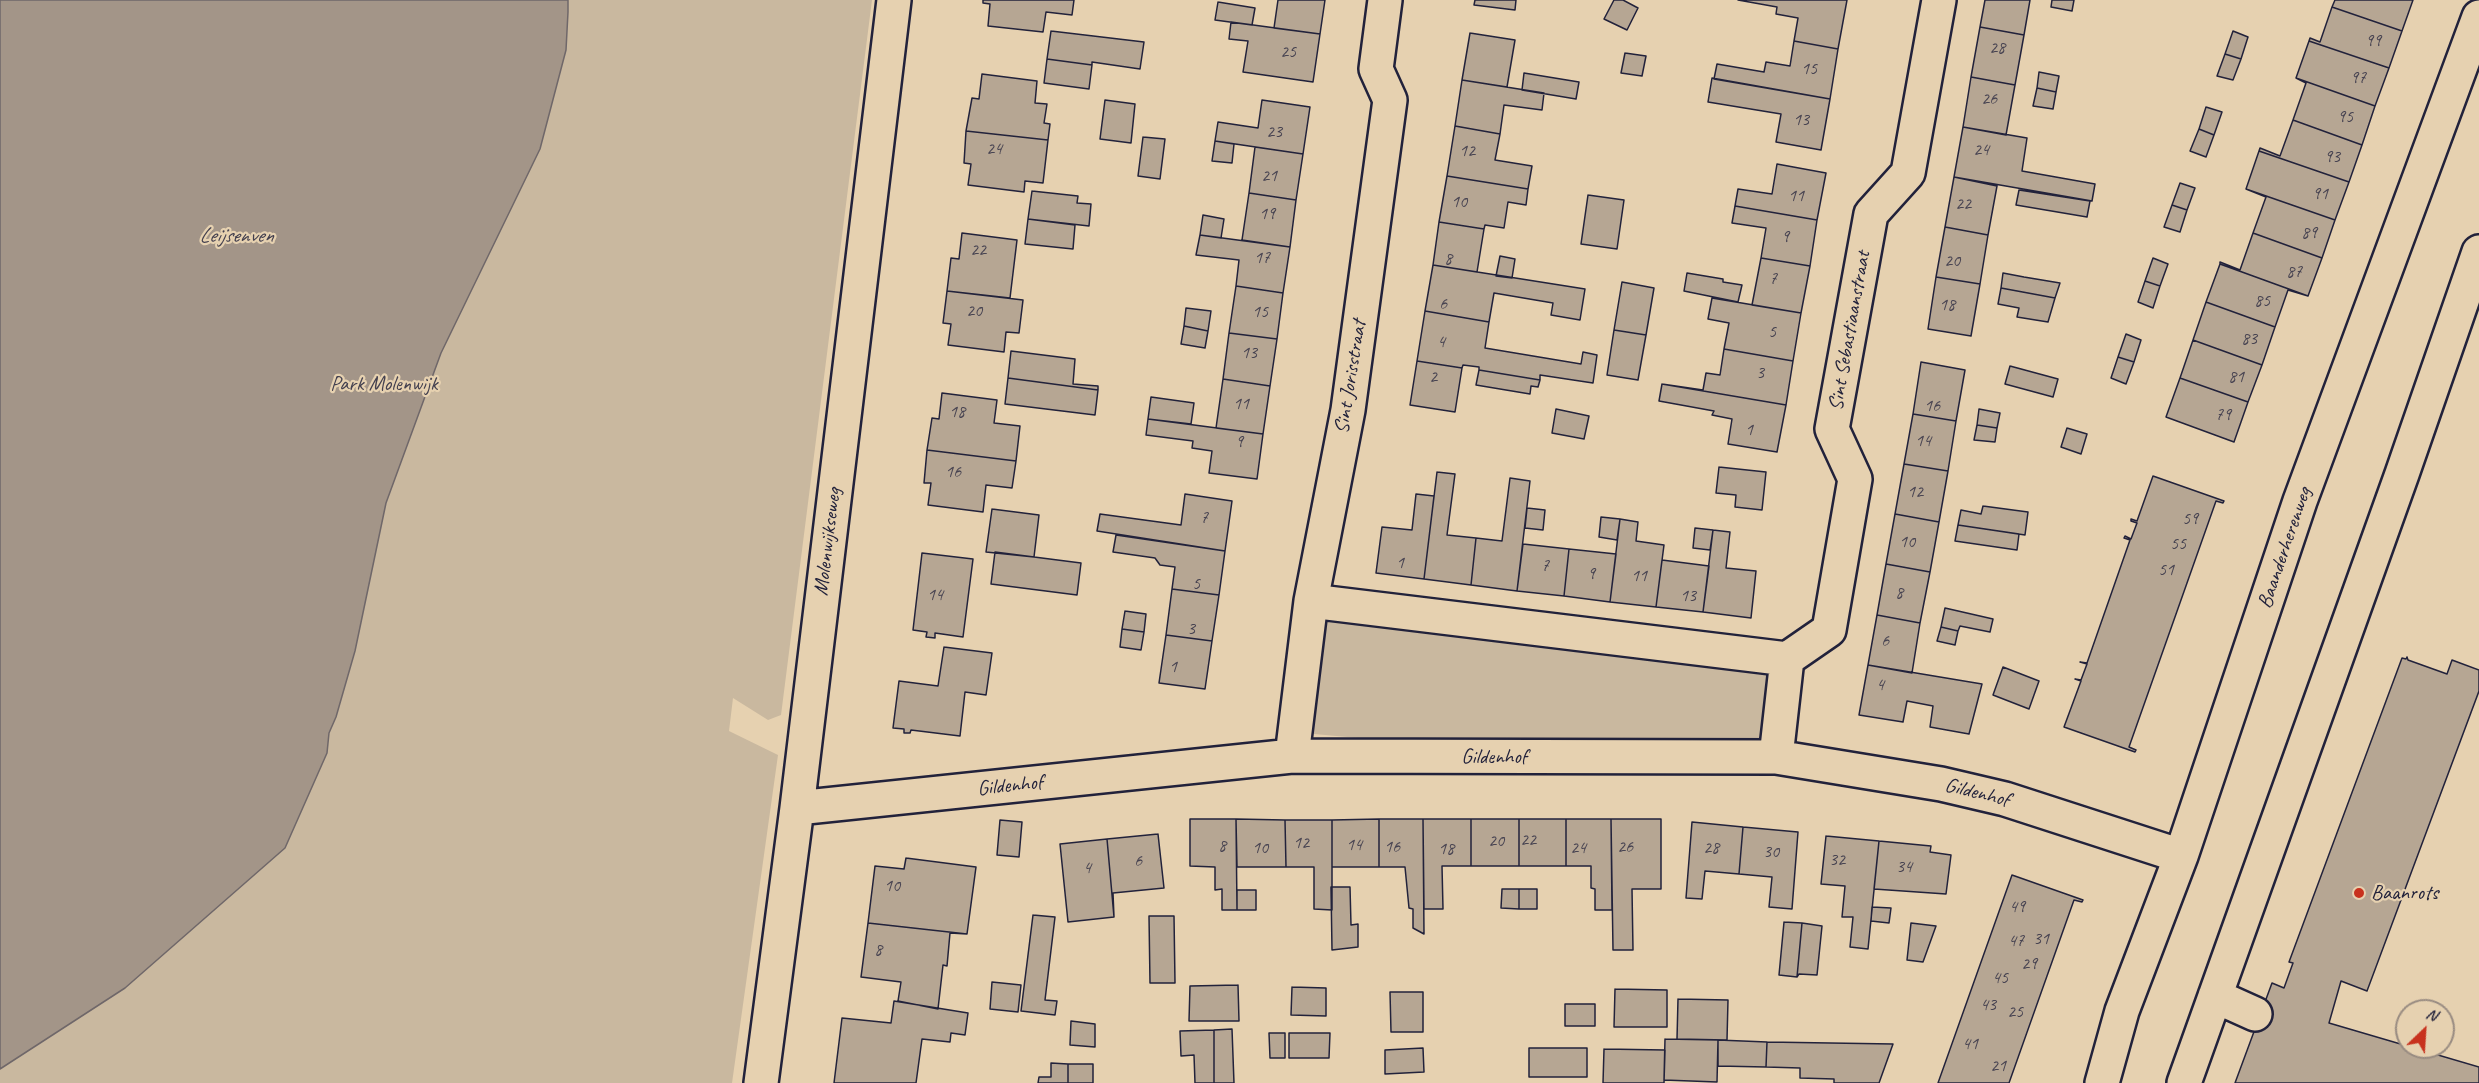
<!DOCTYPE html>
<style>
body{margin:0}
#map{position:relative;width:2479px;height:1083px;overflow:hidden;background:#e6d1b0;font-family:Caveat,sans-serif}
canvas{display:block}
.north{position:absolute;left:2395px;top:999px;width:60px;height:60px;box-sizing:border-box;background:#e6d1b0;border:2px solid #988b81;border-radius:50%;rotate:25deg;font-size:16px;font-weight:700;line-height:24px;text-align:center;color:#22223b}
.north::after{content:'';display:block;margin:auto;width:21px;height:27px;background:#c8321e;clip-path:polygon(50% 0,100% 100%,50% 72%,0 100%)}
</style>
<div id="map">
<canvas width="2479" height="1083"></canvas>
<div class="north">N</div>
</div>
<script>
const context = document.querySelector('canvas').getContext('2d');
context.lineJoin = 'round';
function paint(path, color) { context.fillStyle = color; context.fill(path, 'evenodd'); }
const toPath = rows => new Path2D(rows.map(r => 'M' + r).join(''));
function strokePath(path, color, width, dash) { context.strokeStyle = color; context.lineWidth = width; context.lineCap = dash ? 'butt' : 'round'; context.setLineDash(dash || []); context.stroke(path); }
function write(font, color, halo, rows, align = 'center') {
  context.font = font + ' Caveat,sans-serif'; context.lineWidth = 4.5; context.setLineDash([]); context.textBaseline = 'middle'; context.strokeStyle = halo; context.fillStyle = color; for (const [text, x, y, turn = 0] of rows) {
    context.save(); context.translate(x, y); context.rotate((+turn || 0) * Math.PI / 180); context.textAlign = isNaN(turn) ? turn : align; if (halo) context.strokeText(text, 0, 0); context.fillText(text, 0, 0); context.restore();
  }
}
const green = toPath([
 [0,0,872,0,781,715,768,720,733,698,729,731,778,755,732,1083,0,1083],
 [1334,619,1776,667,1767,745,1537,744,1492,740,1381,740,1314,734,1305,726,1323,625]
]);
const water = toPath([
 [0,0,568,0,568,12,566,50,540,149,441,353,386,503,355,651,336,717,329,733,327,753,285,848,125,988,0,1069,0,0]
]);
const building = toPath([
 [983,0,1074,0,1072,15,1046,12,1043,32,988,26,990,4,983,3,983,0],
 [1278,0,1325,0,1320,34,1274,28,1278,0],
 [1475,0,1516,0,1515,10,1474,5,1475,0],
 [1614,0,1623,0,1638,8,1627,30,1604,19,1614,0],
 [1738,0,1847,0,1838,49,1794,41,1798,18,1776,14,1777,7,1738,0],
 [1985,0,2030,0,2024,35,1980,27,1985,0],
 [2052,0,2074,0,2072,11,2051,7,2052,0],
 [2335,0,2413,0,2402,31,2332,7,2335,0],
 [1218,2,1255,8,1252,25,1215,20,1218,2],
 [2332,7,2402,31,2389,68,2309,41,2310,38,2320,42,2332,7],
 [1231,22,1320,34,1313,82,1243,72,1248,41,1229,39,1231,22],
 [1980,27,2024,35,2015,85,1971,77,1980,27],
 [1051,31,1144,42,1140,69,1092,62,1092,65,1047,59,1051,31],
 [2233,31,2248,37,2241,59,2225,54,2233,31],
 [1470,33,1515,40,1507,87,1462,80,1470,33],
 [1794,41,1838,49,1830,99,1714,79,1717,64,1764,72,1766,62,1790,66,1794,41],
 [2309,41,2389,68,2375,106,2296,78,2309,41],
 [1625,53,1646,56,1642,76,1621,73,1625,53],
 [2225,54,2241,59,2233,80,2217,76,2225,54],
 [1047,59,1092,65,1089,89,1044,83,1047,59],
 [2039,72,2059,76,2056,92,2037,88,2039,72],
 [1524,73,1579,82,1576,99,1522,90,1524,73],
 [982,74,1037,81,1035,103,1047,104,1044,123,1050,124,1048,140,966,131,972,98,979,99,982,74],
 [1971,77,2015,85,2006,135,1963,127,1971,77],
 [1712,78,1830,99,1821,150,1776,142,1781,114,1708,102,1712,78],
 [2296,78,2375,106,2362,145,2293,120,2306,83,2296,78],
 [1462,80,1544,93,1542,110,1504,105,1500,134,1455,126,1462,80],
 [2037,88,2056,92,2053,109,2033,106,2037,88],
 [1105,100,1135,104,1131,143,1100,139,1105,100],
 [1262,100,1310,107,1303,154,1215,141,1218,122,1258,128,1262,100],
 [2206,107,2222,112,2214,135,2199,129,2206,107],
 [2293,120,2362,145,2349,182,2259,151,2260,148,2280,156,2293,120],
 [1455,126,1500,134,1495,160,1532,166,1528,189,1447,176,1455,126],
 [1963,127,2027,138,2022,171,2095,184,2092,201,1954,177,1963,127],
 [2199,129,2214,135,2206,157,2190,151,2199,129],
 [966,131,1048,140,1043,183,1025,181,1024,192,968,185,971,164,964,163,966,131],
 [1143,137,1165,139,1160,179,1138,176,1143,137],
 [1215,141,1234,144,1232,163,1212,161,1215,141],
 [1255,147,1303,154,1296,200,1249,193,1255,147],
 [2259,151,2349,182,2335,220,2246,189,2259,151],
 [1777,164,1826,173,1817,220,1735,206,1738,189,1772,194,1777,164],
 [1447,176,1528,189,1526,205,1508,202,1504,228,1485,225,1484,229,1439,222,1447,176],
 [1954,177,1997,186,1988,235,1945,227,1954,177],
 [2180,183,2195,188,2187,210,2172,205,2180,183],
 [2246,189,2335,220,2322,258,2253,233,2266,197,2246,189],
 [2019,190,2090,201,2087,217,2016,205,2019,190],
 [1032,191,1078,196,1077,203,1091,204,1089,226,1028,219,1032,191],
 [1249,193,1296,200,1290,247,1242,240,1249,193],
 [1588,195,1624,200,1617,249,1581,244,1588,195],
 [2172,205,2187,210,2180,232,2164,227,2172,205],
 [1735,206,1817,220,1810,266,1761,258,1766,228,1732,223,1735,206],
 [1203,215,1224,219,1221,238,1200,235,1203,215],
 [1028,219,1075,225,1073,249,1025,244,1028,219],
 [1439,222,1484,229,1477,272,1433,265,1439,222],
 [1945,227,1988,235,1980,284,1936,277,1945,227],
 [962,233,1017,240,1010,298,947,291,951,258,959,259,962,233],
 [2253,233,2322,258,2308,296,2220,264,2220,262,2240,270,2253,233],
 [1200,235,1290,247,1283,293,1236,286,1239,260,1196,255,1200,235],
 [1500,256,1515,259,1512,278,1496,276,1500,256],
 [1761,258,1810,266,1801,313,1752,305,1761,258],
 [2153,258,2168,264,2160,286,2145,281,2153,258],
 [2220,264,2308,296,2288,290,2275,327,2206,302,2220,264],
 [1433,265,1585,289,1580,320,1551,315,1553,303,1494,293,1489,322,1425,311,1433,265],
 [1687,273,1723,279,1723,282,1742,285,1738,302,1684,291,1687,273],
 [2003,273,2024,277,2060,283,2055,298,2001,288,2003,273],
 [1936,277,1980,284,1971,336,1928,329,1936,277],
 [2145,281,2160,286,2153,308,2138,302,2145,281],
 [1622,282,1654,288,1646,335,1614,330,1622,282],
 [1236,286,1283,293,1277,339,1229,333,1236,286],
 [2001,288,2055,298,2048,322,2017,317,2019,308,1998,304,2001,288],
 [947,291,1023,300,1019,333,1006,332,1004,352,948,345,951,324,943,323,947,291],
 [1712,298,1801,313,1793,361,1724,349,1729,323,1708,319,1712,298],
 [2206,302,2275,327,2262,365,2193,340,2206,302],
 [1186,308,1211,311,1208,331,1184,326,1186,308],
 [1425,311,1489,322,1485,348,1581,364,1583,352,1597,355,1593,383,1540,375,1540,380,1479,370,1479,367,1463,365,1462,368,1417,361,1425,311],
 [1184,326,1208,331,1205,348,1181,344,1184,326],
 [1614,330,1646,335,1638,380,1607,375,1614,330],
 [1229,333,1277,339,1270,386,1223,379,1229,333],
 [2126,334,2141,340,2134,362,2118,357,2126,334],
 [2193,340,2262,365,2248,402,2180,378,2193,340],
 [1724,349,1793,361,1786,405,1662,384,1703,390,1706,373,1720,375,1724,349],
 [1011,351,1075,359,1073,384,1098,386,1098,390,1008,378,1011,351],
 [2118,357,2134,362,2126,384,2111,378,2118,357],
 [1417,361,1462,368,1455,412,1410,405,1417,361],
 [1921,362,1965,370,1956,421,1913,414,1921,362],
 [2010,366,2058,379,2053,397,2005,384,2010,366],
 [1479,370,1540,380,1538,387,1531,386,1530,394,1476,385,1479,370],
 [1008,378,1098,390,1095,415,1005,404,1008,378],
 [2180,378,2248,402,2234,442,2166,417,2180,378],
 [1223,379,1270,386,1263,434,1216,428,1223,379],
 [1662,384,1786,405,1777,452,1728,444,1732,419,1712,415,1714,411,1659,401,1662,384],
 [942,393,997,400,994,423,1020,426,1016,461,927,450,932,418,939,419,942,393],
 [1151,397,1194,403,1191,424,1148,419,1151,397],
 [1556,409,1589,416,1584,439,1552,433,1556,409],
 [1979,409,2000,413,1997,428,1977,425,1979,409],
 [1913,414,1956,421,1948,471,1904,464,1913,414],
 [1148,419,1263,434,1257,479,1209,473,1212,451,1192,448,1193,441,1146,435,1148,419],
 [1977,425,1997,428,1995,442,1974,440,1977,425],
 [2067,428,2087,434,2081,454,2061,447,2067,428],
 [927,450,1016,461,1012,488,986,485,983,512,928,505,931,483,924,483,927,450],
 [1904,464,1948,471,1939,522,1895,514,1904,464],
 [1719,467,1766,472,1762,510,1735,507,1736,495,1716,493,1719,467],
 [1437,472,1455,474,1447,535,1476,538,1471,585,1424,579,1437,472],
 [2153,476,2224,501,2223,503,2216,501,2129,747,2136,750,2135,752,2064,727,2081,681,2075,679,2081,680,2087,664,2080,662,2087,663,2130,540,2124,538,2125,536,2131,539,2137,523,2131,521,2131,519,2137,521,2153,476],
 [1510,478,1530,481,1517,591,1471,585,1476,538,1502,541,1510,478],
 [1185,494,1232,501,1225,551,1097,531,1100,514,1181,525,1185,494],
 [1416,494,1434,496,1424,579,1376,573,1382,527,1412,530,1416,494],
 [1983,506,2028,512,2025,535,1958,525,1961,510,1981,514,1983,506],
 [1527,508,1545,510,1543,530,1525,528,1527,508],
 [992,509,1039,515,1034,557,986,552,992,509],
 [1895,514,1939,522,1930,572,1886,564,1895,514],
 [1601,517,1620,519,1617,540,1599,537,1601,517],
 [1620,519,1638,522,1636,541,1664,545,1656,607,1610,602,1620,519],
 [1958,525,2019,534,2017,550,1955,541,1958,525],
 [1695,528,1713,530,1710,550,1693,548,1695,528],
 [1713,530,1730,532,1726,568,1756,571,1751,618,1703,612,1713,530],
 [1116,535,1225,551,1219,595,1172,589,1175,567,1160,565,1155,558,1113,552,1116,535],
 [1523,544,1569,549,1564,596,1517,591,1523,544],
 [1569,549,1616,554,1610,602,1564,596,1569,549],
 [995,552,1081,563,1077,595,991,584,995,552],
 [922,553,973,559,963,637,935,633,935,638,926,637,927,632,913,630,922,553],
 [1662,560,1709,566,1703,612,1656,607,1662,560],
 [1886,564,1930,572,1920,623,1877,615,1886,564],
 [1172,589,1219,595,1212,641,1166,635,1172,589],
 [1945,608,1993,619,1990,632,1960,626,1958,631,1941,627,1945,608],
 [1125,611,1146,614,1144,632,1122,629,1125,611],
 [1877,615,1920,623,1912,673,1868,665,1877,615],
 [1941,627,1958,631,1955,645,1937,641,1941,627],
 [1122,629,1144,632,1141,650,1120,647,1122,629],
 [1166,635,1212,641,1205,689,1159,683,1166,635],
 [944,647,992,653,986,695,965,692,960,736,911,730,910,733,904,733,904,729,893,728,899,681,938,686,944,647],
 [2407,657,2408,660,2447,674,2452,660,2479,670,2479,691,2367,991,2341,981,2329,1023,2479,1067,2479,1083,2235,1083,2272,983,2284,988,2293,963,2289,962,2402,658,2406,659,2407,657],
 [1868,665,1982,684,1969,734,1930,727,1933,706,1907,701,1903,722,1859,715,1868,665],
 [2003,667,2039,681,2029,709,1993,695,2003,667],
 [1190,819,1236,819,1237,910,1222,910,1222,889,1215,890,1215,867,1190,866,1190,819],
 [1236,819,1285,820,1286,867,1237,867,1236,819],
 [1379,819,1379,867,1332,867,1332,820,1379,819],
 [1379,819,1423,819,1424,934,1413,928,1413,909,1409,908,1405,867,1379,867,1379,819],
 [1423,819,1471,819,1471,866,1442,866,1443,909,1424,909,1423,819],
 [1471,819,1519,819,1519,866,1471,866,1471,819],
 [1519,819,1566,819,1566,866,1519,866,1519,819],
 [1566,819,1611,819,1612,910,1595,910,1595,889,1591,888,1591,866,1566,866,1566,819],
 [1611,819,1661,819,1661,889,1632,889,1633,950,1613,950,1611,819],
 [1000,820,1022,822,1019,857,997,855,1000,820],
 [1285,820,1332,820,1332,910,1314,909,1314,867,1286,867,1285,820],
 [1692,822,1743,827,1739,874,1705,871,1702,899,1686,898,1692,822],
 [1743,827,1798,832,1792,909,1769,907,1772,877,1739,874,1743,827],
 [1158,834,1164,888,1113,893,1114,917,1107,839,1158,834],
 [1826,836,1879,841,1868,949,1850,947,1853,917,1842,917,1845,886,1821,884,1826,836],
 [1107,839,1114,917,1068,922,1060,844,1107,839],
 [1879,841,1931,846,1930,852,1951,855,1946,894,1874,889,1879,841],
 [906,858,976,867,967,934,868,923,875,866,904,869,906,858],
 [2012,875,2083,900,2082,902,2074,900,2009,1083,1938,1083,2012,875],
 [1331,887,1350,887,1351,925,1358,924,1358,947,1332,950,1331,887],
 [1502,889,1519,889,1519,909,1501,908,1502,889],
 [1519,889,1537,889,1537,909,1519,909,1519,889],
 [1237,890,1256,890,1256,910,1237,910,1237,890],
 [1872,907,1891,908,1889,923,1871,921,1872,907],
 [1033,915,1055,917,1045,1000,1057,1001,1055,1015,1021,1011,1033,915],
 [1149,916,1174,916,1175,983,1150,983,1149,916],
 [1784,922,1802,923,1797,977,1779,975,1784,922],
 [868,923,967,934,950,933,947,966,943,965,938,1009,898,1001,901,982,861,977,868,923],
 [1802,923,1822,926,1817,975,1799,974,1797,977,1802,923],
 [1911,923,1936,926,1923,962,1907,960,1911,923],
 [992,982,1021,985,1018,1012,990,1009,992,982],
 [1238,985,1239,1021,1189,1021,1190,986,1238,985],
 [1292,987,1326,988,1326,1016,1291,1015,1292,987],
 [1615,989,1667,990,1667,1027,1614,1027,1615,989],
 [1390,992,1423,992,1423,1032,1391,1032,1390,992],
 [1678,999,1728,1000,1727,1040,1677,1039,1678,999],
 [894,1001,968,1013,965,1035,951,1033,950,1042,922,1039,916,1083,834,1083,842,1018,891,1023,894,1001],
 [1565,1004,1595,1004,1595,1026,1565,1026,1565,1004],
 [1071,1021,1095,1024,1095,1047,1070,1045,1071,1021],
 [1232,1029,1234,1083,1214,1083,1214,1030,1232,1029],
 [1214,1030,1214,1083,1195,1083,1194,1055,1181,1056,1180,1031,1214,1030],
 [1269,1033,1285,1033,1285,1058,1270,1058,1269,1033],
 [1289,1033,1330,1033,1329,1058,1289,1058,1289,1033],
 [1665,1039,1718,1040,1717,1082,1664,1080,1665,1039],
 [1718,1040,1767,1042,1766,1067,1718,1066,1718,1040],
 [1767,1042,1893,1044,1879,1083,1834,1083,1834,1079,1800,1078,1800,1068,1766,1067,1767,1042],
 [1423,1048,1424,1072,1385,1074,1385,1050,1423,1048],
 [1529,1048,1587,1048,1587,1077,1529,1077,1529,1048],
 [1604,1049,1665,1050,1664,1083,1603,1083,1604,1049],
 [1051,1063,1068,1064,1068,1083,1038,1083,1039,1077,1051,1077,1051,1063],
 [1068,1064,1093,1064,1093,1083,1068,1083,1068,1064]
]);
const street = toPath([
 [1311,601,1787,659],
 [1292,756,1311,601,1348,410,1390,100,1376,69,1385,0],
 [1776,757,1787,659,1829,630,1855,479,1832,429,1871,214,1908,173,1939,0],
 [797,808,1292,756,1776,757,1941,784,2005,799,2181,856],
 [2215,996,2255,1014],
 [761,1083,797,808,894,0],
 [2102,1083,2122,1011,2181,856,2300,501,2479,17],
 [2184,1083,2402,474,2479,252]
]);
const markers = [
 [2359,893,6,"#c8321e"]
];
const numberNames = [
 ["99",2373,41],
 ["28",1997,48],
 ["25",1288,52],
 ["15",1809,69],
 ["97",2358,78],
 ["26",1989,99],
 ["95",2345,117],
 ["13",1801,120],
 ["23",1274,132],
 ["24",994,149],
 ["24",1981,150],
 ["12",1467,151],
 ["93",2332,157],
 ["21",1269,176],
 ["91",2320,194],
 ["11",1796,196],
 ["10",1459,202],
 ["22",1963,204],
 ["19",1267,214],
 ["89",2309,233],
 ["9",1785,237],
 ["22",978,250],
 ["17",1262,258],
 ["8",1448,259],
 ["20",1952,261],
 ["87",2294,272],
 ["7",1773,279],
 ["85",2262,301],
 ["6",1443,304],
 ["18",1947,305],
 ["20",974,311],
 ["15",1260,312],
 ["5",1772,332],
 ["83",2249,339],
 ["4",1441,342],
 ["13",1249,353],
 ["3",1760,373],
 ["2",1433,377],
 ["81",2236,377],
 ["11",1241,404],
 ["16",1932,406],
 ["18",957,412],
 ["79",2223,415],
 ["1",1749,430],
 ["14",1923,441],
 ["9",1239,442],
 ["16",953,472],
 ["12",1915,492],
 ["7",1204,518],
 ["59",2190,519],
 ["10",1907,542],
 ["55",2178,544],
 ["1",1400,563],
 ["7",1545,566],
 ["51",2166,570],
 ["9",1591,574],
 ["11",1639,576],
 ["5",1196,584],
 ["8",1899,593],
 ["14",935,595],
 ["13",1688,596],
 ["3",1191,629],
 ["6",1885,641],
 ["1",1173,667],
 ["4",1880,685],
 ["22",1528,840],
 ["20",1496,841],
 ["12",1301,843],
 ["14",1354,845],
 ["8",1222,846],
 ["16",1392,847],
 ["26",1625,847],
 ["10",1260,848],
 ["24",1578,848],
 ["28",1711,848],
 ["18",1446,849],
 ["30",1771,852],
 ["32",1837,860],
 ["6",1138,861],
 ["34",1904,867],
 ["4",1087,868],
 ["10",892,886],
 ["49",2017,907],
 ["31",2041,939],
 ["47",2016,941],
 ["8",878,950],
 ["29",2029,964],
 ["45",2000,978],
 ["43",1988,1005],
 ["25",2015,1012],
 ["41",1970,1044],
 ["21",1998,1066]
];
const streetNames = [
 ["Sint Sebastiaanstraat",1850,331,-80],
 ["Sint Jorisstraat",1351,377,-81],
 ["Molenwijkseweg",828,542,-83],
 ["Baanderherenweg",2285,548,-71],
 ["Gildenhof",1494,757],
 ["Gildenhof",1010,786,-6],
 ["Gildenhof",1977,793,14]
];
const parkNames = [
 ["Park Molenwijk",384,384]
];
const poiNames = [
 ["Baanrots",2371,893]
];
const waterNames = [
 ["Leijsenven",236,236]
];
paint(green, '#c9b89f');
paint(water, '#a39588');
strokePath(water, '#6f6769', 1.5);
paint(building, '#b6a693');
strokePath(building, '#22223b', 1.5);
strokePath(street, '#22223b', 38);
strokePath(street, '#e6d1b0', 33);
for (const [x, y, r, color] of markers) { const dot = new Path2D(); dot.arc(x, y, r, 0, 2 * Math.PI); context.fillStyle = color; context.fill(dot); strokePath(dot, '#e6d1b0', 2); }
write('18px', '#474351', null, numberNames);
write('21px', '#22223b', '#e6d1b0', streetNames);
write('21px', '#43404f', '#e6d1b0', parkNames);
write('21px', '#22223b', '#e6d1b0', poiNames, 'left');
write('italic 22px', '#423f4e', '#e6d1b0', waterNames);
</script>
